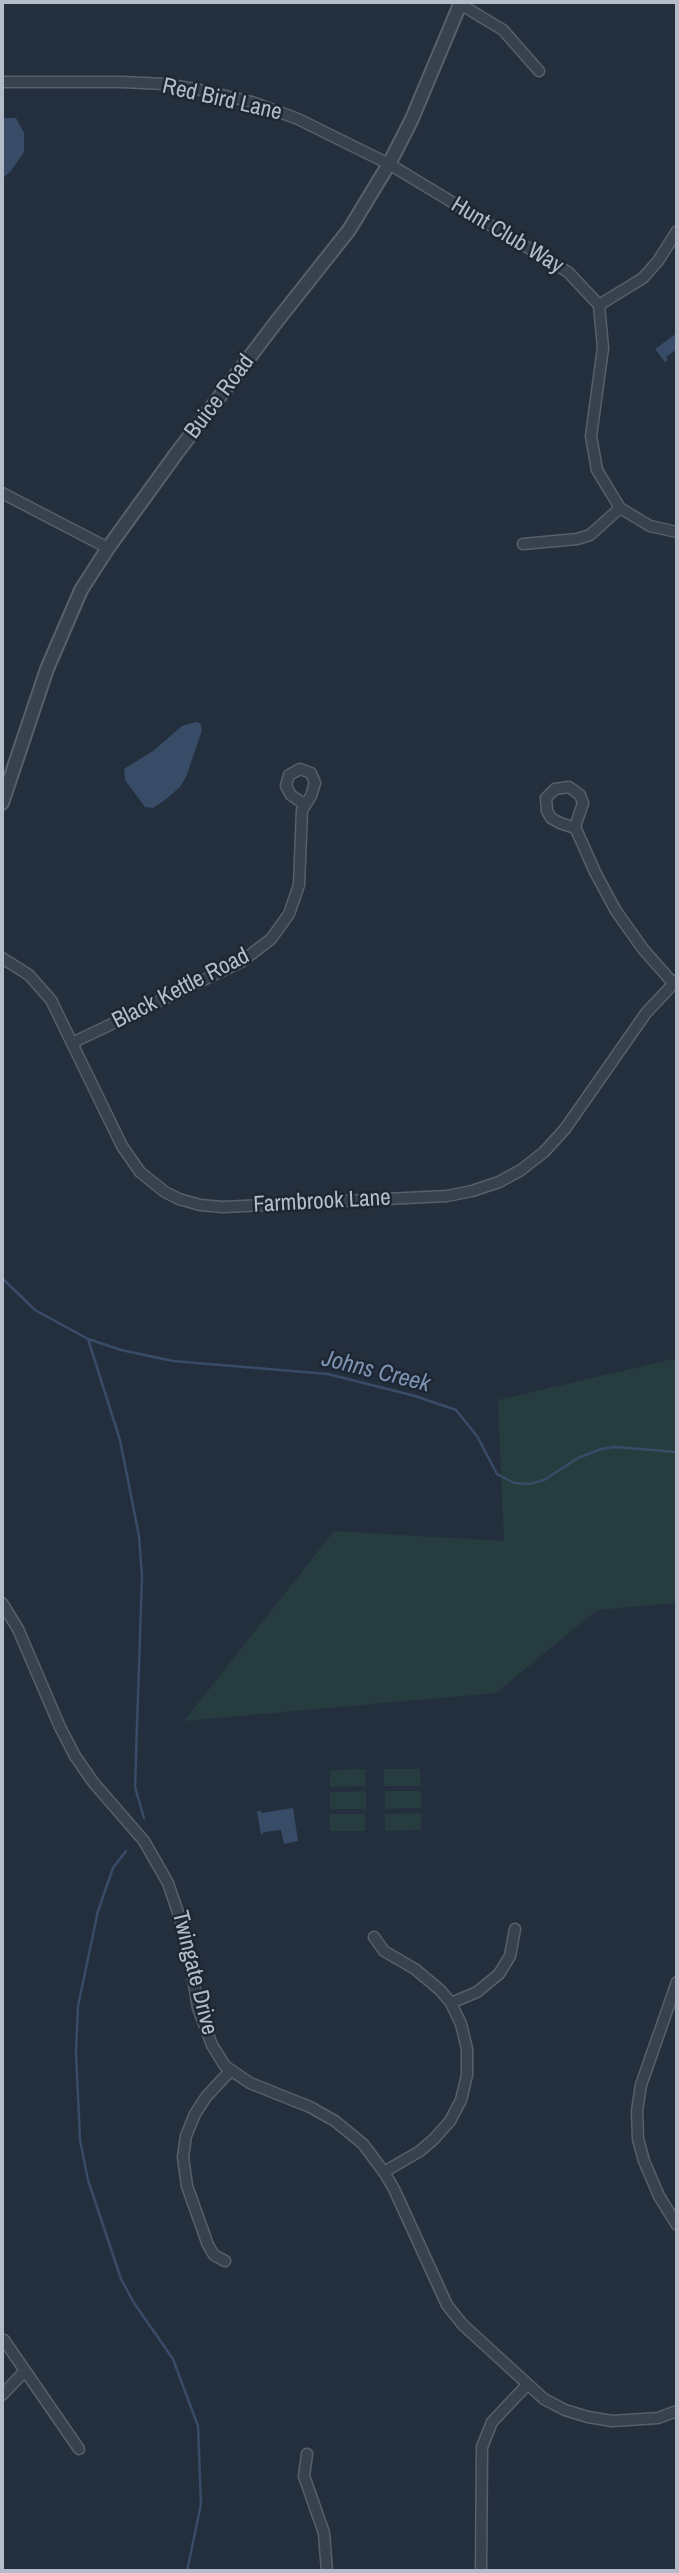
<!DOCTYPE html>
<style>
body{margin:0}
#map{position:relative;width:679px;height:2573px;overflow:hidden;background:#242f3e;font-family:"Archivo Narrow",sans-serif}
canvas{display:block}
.frame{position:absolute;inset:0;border:4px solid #b4bcc9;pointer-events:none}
</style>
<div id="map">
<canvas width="679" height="2573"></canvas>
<div class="frame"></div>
</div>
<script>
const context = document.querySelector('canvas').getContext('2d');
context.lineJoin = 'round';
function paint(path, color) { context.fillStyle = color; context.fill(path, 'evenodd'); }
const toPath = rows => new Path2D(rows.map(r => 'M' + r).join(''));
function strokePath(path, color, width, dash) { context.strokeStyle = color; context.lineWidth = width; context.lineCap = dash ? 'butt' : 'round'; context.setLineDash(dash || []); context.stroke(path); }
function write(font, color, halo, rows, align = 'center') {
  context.font = font + ' "Archivo Narrow",sans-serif'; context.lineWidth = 5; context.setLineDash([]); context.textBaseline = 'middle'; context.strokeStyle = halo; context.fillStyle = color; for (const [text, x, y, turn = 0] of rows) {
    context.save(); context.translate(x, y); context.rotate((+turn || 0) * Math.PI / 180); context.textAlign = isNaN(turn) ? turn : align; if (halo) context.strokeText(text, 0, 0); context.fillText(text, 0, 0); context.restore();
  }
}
const green = toPath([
 [677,1358,677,1603,597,1610,496,1693,184,1721,334,1531,504,1541,498,1400],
 [365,1769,366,1786,330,1787,330,1770],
 [384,1769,420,1769,421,1786,384,1786],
 [366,1791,366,1809,330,1809,330,1792],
 [385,1791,421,1791,421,1808,385,1809],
 [421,1813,421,1830,385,1831,385,1814],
 [329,1814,365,1814,365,1831,330,1831]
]);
const water = toPath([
 [2,118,16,118,24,133,24,152,11,171,2,179],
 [677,333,677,349,666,357,668,360,665,362,655,349],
 [196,722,200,723,202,730,186,777,180,787,165,800,153,808,145,807,125,780,124,769,153,751,182,726],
 [293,1808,298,1841,284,1844,281,1830,264,1832,261,1835,257,1811,261,1811,262,1813]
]);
const stream = toPath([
 [2,1278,35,1310,88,1339,121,1350,173,1361,328,1374,415,1396,456,1410,477,1436,497,1474,514,1483,530,1484,544,1480,578,1458,601,1449,615,1447,677,1452],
 [88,1339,120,1440,139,1536,142,1576,135,1787,144,1818],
 [126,1851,113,1868,98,1911,78,2006,76,2052,80,2140,88,2180,121,2279,134,2303,173,2359,198,2426,201,2504,187,2571]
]);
const minor = toPath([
 [460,4,503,30,539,71],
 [2,82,123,82,164,84,196,89,252,102,298,119,389,164,568,272,599,305,603,348,591,436,597,470,620,508,650,526,677,532],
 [599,305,643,278,658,261,677,231],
 [2,493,108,548],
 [523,544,577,539,590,535,620,508],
 [575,828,560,823,551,818,547,811,546,798,555,789,569,787,580,795,583,803,575,827,595,872,616,911,643,949,673,983],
 [2,958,29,975,51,1000,122,1146,140,1172,165,1192,179,1199,200,1205,223,1207,447,1196,472,1191,499,1182,521,1170,544,1152,565,1129,646,1013,677,980],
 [72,1043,241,962,271,939,289,914,299,885,302,810,311,796,315,783,311,773,300,769,289,775,286,786,291,795,304,804],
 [2,1603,18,1629,60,1727,75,1756,93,1782,144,1841,168,1883,186,1936,198,2008,212,2045,225,2066,250,2083,310,2107,335,2121,363,2144,384,2172,394,2189,447,2305,463,2325,544,2399,565,2410,588,2417,612,2421,658,2418,677,2411],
 [374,1937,384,1951,415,1969,440,1990,451,2003,461,2024,467,2049,467,2075,461,2100,450,2121,434,2139,420,2151,384,2172],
 [677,1982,641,2085,637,2111,638,2139,644,2161,659,2196,677,2225],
 [451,2003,477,1992,499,1974,510,1956,515,1929],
 [225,2261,214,2255,208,2245,187,2186,183,2157,186,2136,195,2114,206,2097,231,2070],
 [4,2340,79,2449],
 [2,2395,25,2371],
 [307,2454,304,2476,324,2533,327,2571],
 [481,2571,482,2447,492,2422,526,2386]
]);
const tertiary = toPath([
 [2,803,47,669,81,590,108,548,176,454,277,321,349,230,389,164,411,121,461,2]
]);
const streetNames = [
 ["Red Bird Lane",222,100,13],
 ["Hunt Club Way",507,236,31],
 ["Buice Road",220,397,-53],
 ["Black Kettle Road",181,989,-27],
 ["Farmbrook Lane",322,1202,-3],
 ["Twingate Drive",194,1973,76]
];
const waterNames = [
 ["Johns Creek",376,1372,14]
];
paint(green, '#263c3f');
paint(water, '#394c67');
strokePath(stream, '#394c67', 2.5);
strokePath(minor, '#565f6c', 13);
strokePath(tertiary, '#565f6c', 16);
strokePath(minor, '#38414e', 10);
strokePath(tertiary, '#38414e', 12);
write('23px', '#b4bcc9', '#1d2633', streetNames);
write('italic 24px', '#7c92b1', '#1d2633', waterNames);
</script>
